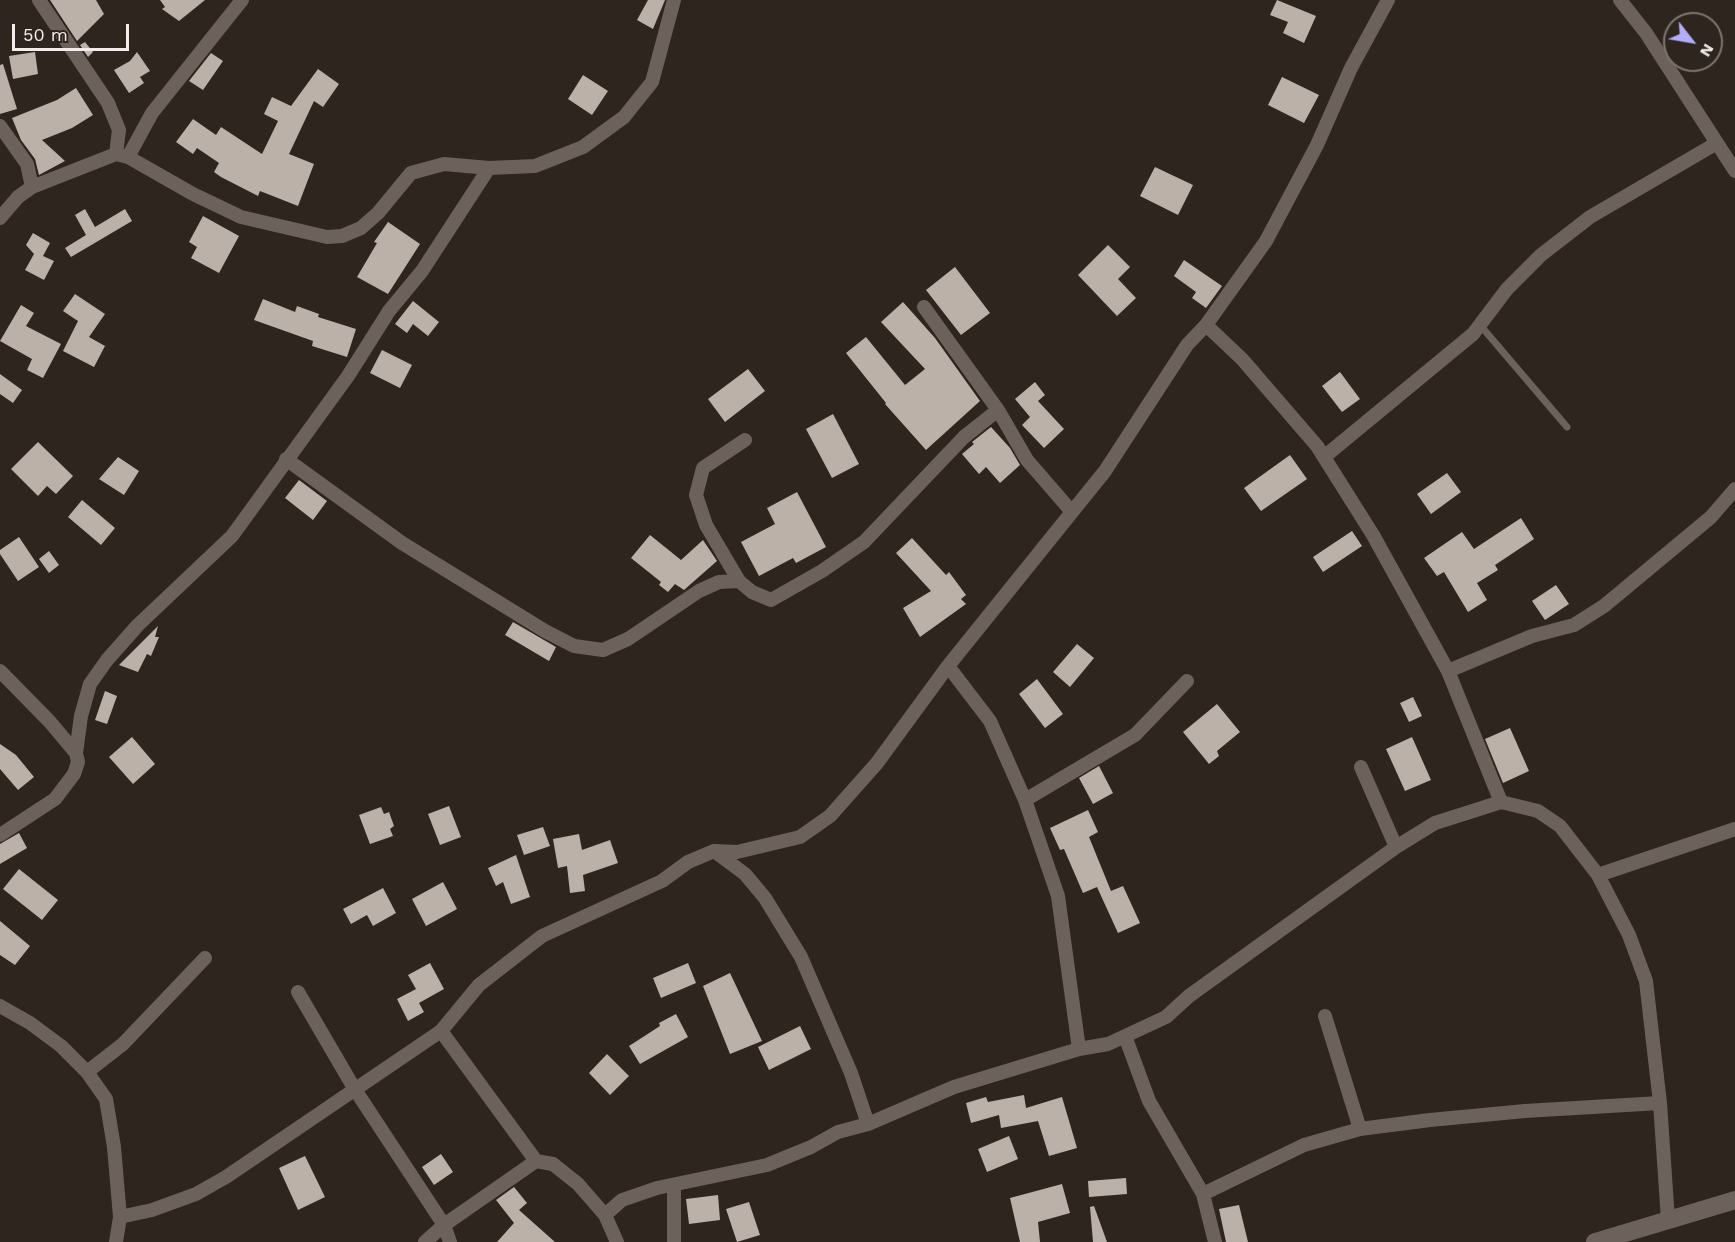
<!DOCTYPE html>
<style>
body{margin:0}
#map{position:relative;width:1735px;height:1242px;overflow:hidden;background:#2e251f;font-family:"Work Sans",sans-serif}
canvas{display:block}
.north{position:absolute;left:1663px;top:12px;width:60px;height:60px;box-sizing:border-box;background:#2e251f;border:2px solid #7d756f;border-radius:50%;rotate:121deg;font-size:16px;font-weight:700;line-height:24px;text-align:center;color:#f3ece8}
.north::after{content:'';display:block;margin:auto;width:21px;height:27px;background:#b2adf9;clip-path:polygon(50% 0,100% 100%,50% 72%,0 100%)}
.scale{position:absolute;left:12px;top:24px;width:117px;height:27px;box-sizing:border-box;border:3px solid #f3ece8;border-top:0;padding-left:8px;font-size:18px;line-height:21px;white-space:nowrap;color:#f3ece8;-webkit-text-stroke:4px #2e251f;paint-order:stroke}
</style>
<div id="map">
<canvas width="1735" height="1242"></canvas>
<div class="north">N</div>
<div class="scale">50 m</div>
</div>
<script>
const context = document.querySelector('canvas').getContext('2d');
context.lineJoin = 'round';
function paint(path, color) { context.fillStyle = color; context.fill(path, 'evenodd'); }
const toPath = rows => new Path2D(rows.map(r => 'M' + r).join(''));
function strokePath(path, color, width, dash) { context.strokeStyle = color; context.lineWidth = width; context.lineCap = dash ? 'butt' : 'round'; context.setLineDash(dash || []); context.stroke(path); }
const building = toPath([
 [50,0,96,0,104,14,77,41],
 [160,0,205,0,179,21,162,9,165,7],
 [648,0,665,0,653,29,637,20],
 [1277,0,1316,16,1304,43,1283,33,1288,22,1270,15],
 [85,42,93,52,88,57,80,45],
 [35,52,38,74,13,79,9,56],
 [137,52,150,71,140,77,144,83,129,93,114,70,130,61],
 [211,53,223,61,203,90,189,81],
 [3,64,17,109,0,114,0,65],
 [318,69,339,84,323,107,314,101,289,154,314,164,298,206,260,191,258,196,221,177,214,172,219,163,197,148,193,154,176,142,193,119,216,135,221,127,262,154,278,121,264,114,272,97,291,106],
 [583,75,608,91,592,115,568,99],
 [1282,77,1319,95,1304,123,1268,105],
 [76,88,93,115,72,128,42,140,65,161,39,175,35,159,21,140,12,118,57,100],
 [1155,167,1193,185,1178,215,1140,196],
 [85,209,95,227,125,209,132,221,71,257,65,248,86,235,75,215],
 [203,216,239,236,219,273,191,258,197,247,189,242],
 [388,222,420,244,388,294,357,277,377,243,374,242],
 [33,233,50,243,43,256,54,261,44,280,25,270,34,254,26,245],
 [1108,245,1130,267,1118,279,1136,298,1117,316,1078,275],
 [1184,260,1222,286,1206,308,1192,298,1196,292,1174,276],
 [955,267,990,313,961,335,926,290],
 [75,294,105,314,89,337,105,346,94,367,63,351,78,321,63,311],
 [263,299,295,312,297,306,319,314,318,317,356,329,347,357,312,346,313,341,254,320],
 [413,301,439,322,428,336,413,324,407,333,395,324],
 [903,302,935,338,980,401,926,450,885,404,886,403,846,353,866,337,905,385,925,369,881,322],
 [21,305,34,313,26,326,61,344,43,378,27,370,32,359,0,341],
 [382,350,412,365,400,388,370,373],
 [748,369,765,391,725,422,708,399],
 [1340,372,1360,399,1342,412,1322,386],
 [0,374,22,390,13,403,0,394],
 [1035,382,1045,395,1038,401,1064,429,1044,448,1022,425,1030,417,1015,399],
 [833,414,859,464,832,478,806,429],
 [991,427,1010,448,1020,465,1000,483,986,467,979,474,962,454,974,444,972,442],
 [38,442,73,476,56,494,47,486,38,496,11,469],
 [1290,455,1307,479,1261,511,1244,488],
 [118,457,139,471,124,495,99,479],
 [1447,473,1461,492,1431,514,1417,494],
 [299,480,327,501,313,520,285,498],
 [797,492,826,547,796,563,793,558,759,576,741,542,775,524,767,508],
 [82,500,115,528,101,545,68,517],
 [1521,518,1534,539,1495,565,1498,570,1477,583,1487,600,1468,612,1444,572,1437,576,1424,558,1462,532,1474,549],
 [1352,531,1362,546,1323,572,1313,557],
 [650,535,681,560,703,540,717,561,684,590,675,584,668,592,659,585,661,582,631,558],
 [19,537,39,567,18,581,0,554,0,550],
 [912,538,946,575,949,572,966,595,961,599,966,604,920,637,903,608,931,591,896,553],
 [49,551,59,565,49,573,39,559],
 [1556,585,1569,604,1545,620,1532,601],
 [513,622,556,647,549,661,505,635],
 [158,626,155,637,159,637,151,656,147,654,138,672,119,665],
 [1077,644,1094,658,1070,687,1053,672],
 [1037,679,1063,714,1045,728,1019,694],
 [105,691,117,696,107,724,95,720],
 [1413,697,1422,716,1409,722,1400,703],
 [1217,704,1240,732,1217,751,1219,756,1209,764,1183,732],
 [1510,728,1529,771,1503,783,1485,739],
 [132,737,155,764,133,784,109,757],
 [1412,737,1431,780,1405,791,1386,749],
 [0,744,16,755,34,777,18,790,0,769],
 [1099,766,1113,793,1093,804,1079,778],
 [449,806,461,837,440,845,428,814],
 [381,807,384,814,389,812,394,826,390,829,393,836,370,844,359,815],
 [1088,810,1098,832,1089,837,1111,891,1123,886,1140,923,1118,933,1097,887,1083,893,1064,849,1060,850,1050,828],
 [543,827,550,846,524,855,517,835],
 [19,833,27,848,0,864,0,844],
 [579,834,582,850,610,840,618,863,583,875,585,891,570,893,567,866,558,868,553,839],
 [516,855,530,897,511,904,503,882,496,886,488,868],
 [19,869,58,900,42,920,3,889],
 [443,882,457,909,426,926,412,899],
 [383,888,396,913,373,926,367,915,351,924,343,909],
 [0,921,30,946,15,965,0,955],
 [430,963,444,989,419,1003,424,1012,408,1021,397,999,416,989,408,975],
 [688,963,696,983,661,998,653,978],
 [730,973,762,1041,730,1054,703,986],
 [676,1014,688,1037,640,1064,629,1046,660,1026,659,1023],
 [800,1026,811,1049,769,1070,758,1047],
 [607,1054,629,1076,610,1095,589,1073],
 [1024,1095,1026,1108,1062,1097,1077,1148,1049,1156,1038,1121,1001,1128,999,1115,971,1123,966,1103,986,1097,988,1102],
 [1009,1136,1018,1159,987,1172,978,1149],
 [441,1154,453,1172,434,1185,422,1167],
 [305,1156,325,1197,298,1210,279,1168],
 [1126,1178,1127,1194,1089,1197,1088,1181],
 [1062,1184,1070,1213,1038,1222,1040,1242,1020,1242,1010,1198],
 [514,1187,527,1203,519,1210,555,1242,497,1242,514,1223,496,1200],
 [718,1195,720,1220,689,1224,686,1199],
 [749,1202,760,1235,737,1242,726,1209],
 [1239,1205,1248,1242,1226,1242,1219,1209],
 [1094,1206,1107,1242,1093,1242,1090,1207]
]);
const service = toPath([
 [1480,325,1567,427]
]);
const minor = toPath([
 [39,0,108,103,119,130,116,154],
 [1620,0,1646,33,1735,171],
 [0,126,27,164,32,187],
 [128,157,152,113,242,0],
 [0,218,18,197,32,187,116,154,128,157,193,194,241,217,327,237,342,236,361,228,378,213,411,173,444,164,489,168,535,166,583,147,624,117,652,82,674,0],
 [924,307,998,410,1027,460,1072,512],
 [1206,325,1242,359,1317,446,1373,535,1448,671,1501,802],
 [1324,457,1473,334,1507,289,1541,255,1590,217,1717,143],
 [286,459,402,543,545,631,574,646,603,650,628,639,699,591,719,582,739,581,752,592,771,600,822,571,864,542,964,437,998,410],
 [739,581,706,525,696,495,703,468,745,440],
 [948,666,990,721,1025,800,1058,896,1079,1049],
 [0,671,50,722,76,753,78,762,74,774,55,799,0,835],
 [1448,671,1532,636,1574,625,1604,606,1711,517,1735,489],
 [76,753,81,716,90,684,107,660,138,625,232,536,348,376,389,311,422,271,489,168],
 [1361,767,1396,847],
 [1025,800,1135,735,1187,681],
 [714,851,745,874,765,898,801,957,851,1073,868,1124],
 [1598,875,1735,829],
 [298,992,354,1088,444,1225,450,1242],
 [0,1006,30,1023,61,1046,87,1072,106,1099,114,1147,120,1217,116,1242],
 [1325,1016,1360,1129],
 [441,1031,536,1161,553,1164,578,1184,605,1215,617,1242],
 [1125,1036,1149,1101,1203,1194],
 [87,1072,123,1044,205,958],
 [605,1215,622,1200,657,1188,767,1165,811,1147,838,1132,868,1124,954,1087,1079,1049,1108,1044,1166,1017,1189,996,1396,847,1435,823,1501,802,1538,811,1560,826,1598,875,1629,935,1646,981,1660,1103,1668,1220],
 [120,1217,152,1210,196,1194,226,1177,441,1031,479,985,542,936,662,881,688,862,714,851,737,852,800,837,830,816,877,763,948,666,1105,471,1187,345,1206,325,1266,241,1317,145,1351,68,1388,0],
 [425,1242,444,1225,536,1161],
 [674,1242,674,1186],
 [1215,1242,1203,1194,1304,1145,1360,1129,1430,1120,1525,1111,1660,1103]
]);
const secondary = toPath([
 [1595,1242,1735,1200]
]);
paint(building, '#bcb1a9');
strokePath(service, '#6d625b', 7);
strokePath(minor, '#6d625b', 14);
strokePath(secondary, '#6d625b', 18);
</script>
